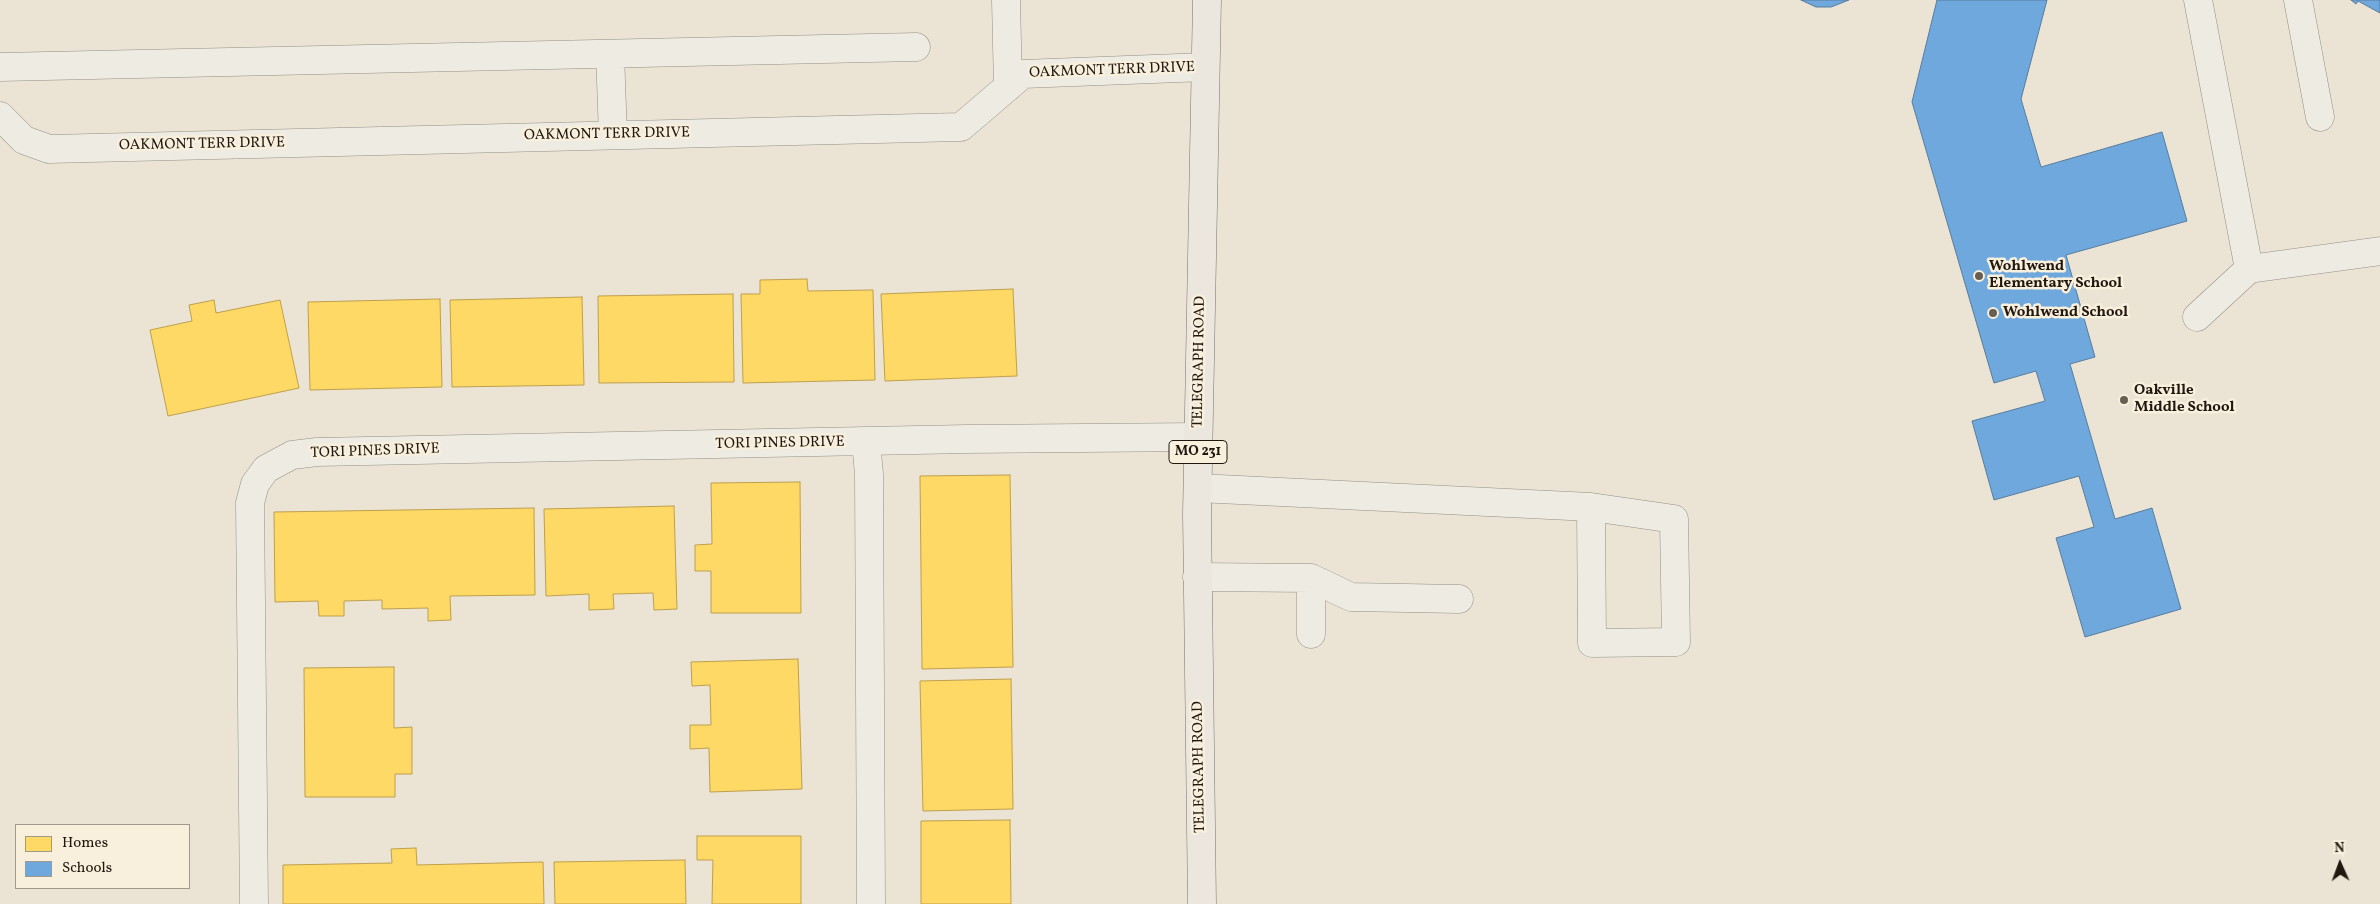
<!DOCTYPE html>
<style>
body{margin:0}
#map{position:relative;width:2380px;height:904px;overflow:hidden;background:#ebe3d4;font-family:Vollkorn,serif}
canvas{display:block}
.legend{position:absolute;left:15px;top:824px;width:175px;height:65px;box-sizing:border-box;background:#f8efdd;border:1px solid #a2998b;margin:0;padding:6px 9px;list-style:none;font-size:15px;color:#22170f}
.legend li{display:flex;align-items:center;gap:10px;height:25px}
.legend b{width:25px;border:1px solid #a2998b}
.north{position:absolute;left:2315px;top:839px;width:50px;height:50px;-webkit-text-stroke:4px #f8efdd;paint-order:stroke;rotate:358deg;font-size:14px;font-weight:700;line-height:20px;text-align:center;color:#22170f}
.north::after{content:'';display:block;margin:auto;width:18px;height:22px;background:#22170f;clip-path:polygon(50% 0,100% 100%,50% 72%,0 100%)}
</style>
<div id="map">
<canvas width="2380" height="904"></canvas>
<ul class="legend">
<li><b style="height:14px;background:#ffd966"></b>Homes</li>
<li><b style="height:14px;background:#6fa8dc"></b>Schools</li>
</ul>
<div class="north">N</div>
</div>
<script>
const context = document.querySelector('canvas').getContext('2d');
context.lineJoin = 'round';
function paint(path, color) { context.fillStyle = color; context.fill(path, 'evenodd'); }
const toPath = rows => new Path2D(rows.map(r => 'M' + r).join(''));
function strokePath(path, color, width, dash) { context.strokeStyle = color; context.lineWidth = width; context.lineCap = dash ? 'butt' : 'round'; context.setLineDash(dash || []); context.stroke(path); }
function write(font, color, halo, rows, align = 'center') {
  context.font = font + ' Vollkorn,serif'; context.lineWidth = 5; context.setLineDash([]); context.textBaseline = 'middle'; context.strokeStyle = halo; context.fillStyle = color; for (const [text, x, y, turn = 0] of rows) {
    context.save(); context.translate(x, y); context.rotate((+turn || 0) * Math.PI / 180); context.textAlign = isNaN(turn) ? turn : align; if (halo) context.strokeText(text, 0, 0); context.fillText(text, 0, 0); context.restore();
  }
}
const homes = toPath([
 [807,279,808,291,873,290,875,380,743,383,741,294,760,294,760,280,807,279],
 [1013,289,1017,376,885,381,881,294,1013,289],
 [733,294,734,382,599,383,598,296,733,294],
 [582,297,584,385,452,387,450,300,582,297],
 [440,299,442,387,310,390,308,302,440,299],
 [214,300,216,313,280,300,299,388,168,416,150,330,192,321,189,305,214,300],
 [1010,475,1013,667,922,669,920,476,1010,475],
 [800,482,801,613,711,613,711,571,695,571,695,545,712,544,711,483,800,482],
 [674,506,677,609,654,610,653,593,613,594,614,609,589,610,589,594,546,596,544,509,674,506],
 [534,508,535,595,450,596,451,620,428,621,428,608,382,609,382,600,344,601,344,616,319,616,318,601,275,602,274,512,534,508],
 [798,659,802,789,710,792,709,748,690,749,690,725,711,725,710,685,692,686,691,662,798,659],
 [394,667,394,728,412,727,412,774,395,774,395,797,305,797,304,668,394,667],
 [1011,679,1013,809,923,811,920,681,1011,679],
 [1010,820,1011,904,921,904,921,821,1010,820],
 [697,836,801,836,801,904,712,904,713,860,697,860,697,836],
 [416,848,417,865,543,862,544,904,283,904,283,865,392,863,391,849,416,848],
 [685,860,686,904,555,904,554,862,685,860]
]);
const schools = toPath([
 [1801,0,1849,0,1831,7,1816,7,1801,0],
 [1937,0,2047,0,2021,99,2041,167,2162,132,2187,221,2066,255,2095,357,2070,364,2115,519,2152,508,2181,609,2085,637,2056,538,2094,527,2079,476,1994,500,1972,421,2045,401,2036,371,1994,383,1912,102,1937,0],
 [2351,0,2380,0,2380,13,2358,1,2356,4,2351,0]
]);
const minor = toPath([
 [1006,0,1008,87],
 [2198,0,2249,269,2380,251],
 [2298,0,2320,117],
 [610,54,613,135],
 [0,67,916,47],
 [0,116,24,140,49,149,961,127,1023,74,1205,67],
 [2197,317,2249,269],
 [866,442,869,474,871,904],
 [1198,488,1591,507,1674,519,1676,642,1592,643,1591,507],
 [1197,577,1311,578,1351,597,1459,599],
 [1311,578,1311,634],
 [254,904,250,503,255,484,266,469,292,455,317,452,967,439,1198,437]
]);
const major = toPath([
 [1202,904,1197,514,1207,0]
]);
const markers = [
 [1979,276,5,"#685e54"],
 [1993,313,5,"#685e54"],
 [2124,400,5,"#685e54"]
];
const shields = [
 [1198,452,58]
];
const shieldNames = [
 ["MO 231",1198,452]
];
const streetNames = [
 ["OAKMONT TERR DRIVE",1112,71,-2],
 ["OAKMONT TERR DRIVE",607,135,-1],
 ["OAKMONT TERR DRIVE",202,145,-1],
 ["TELEGRAPH ROAD",1200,362,-89],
 ["TORI PINES DRIVE",780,444,-1],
 ["TORI PINES DRIVE",375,452,-2],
 ["TELEGRAPH ROAD",1200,767,-91]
];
const poiNames = [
 ["Wohlwend",1989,267],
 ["Elementary School",1989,284],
 ["Wohlwend School",2003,313],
 ["Oakville",2134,391],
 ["Middle School",2134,408]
];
paint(homes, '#ffd966');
strokePath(homes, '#bd9f4c', 1);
paint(schools, '#6fa8dc');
strokePath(schools, '#587c9e', 1);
strokePath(minor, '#958f86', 29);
strokePath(major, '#79736b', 29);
strokePath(minor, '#eeebe3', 28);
strokePath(major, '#ece7de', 28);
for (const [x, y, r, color] of markers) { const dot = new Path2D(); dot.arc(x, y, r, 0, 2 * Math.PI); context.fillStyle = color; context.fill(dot); strokePath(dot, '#f8efdd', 2); }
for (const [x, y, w] of shields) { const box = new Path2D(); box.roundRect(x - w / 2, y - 11.5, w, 23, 4); context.fillStyle = '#f8efdd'; context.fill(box); strokePath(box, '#22170f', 1); }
write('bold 14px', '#22170f', null, shieldNames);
write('15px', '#22170f', '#f8efdd', streetNames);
write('bold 15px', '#22170f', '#f8efdd', poiNames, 'left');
</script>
